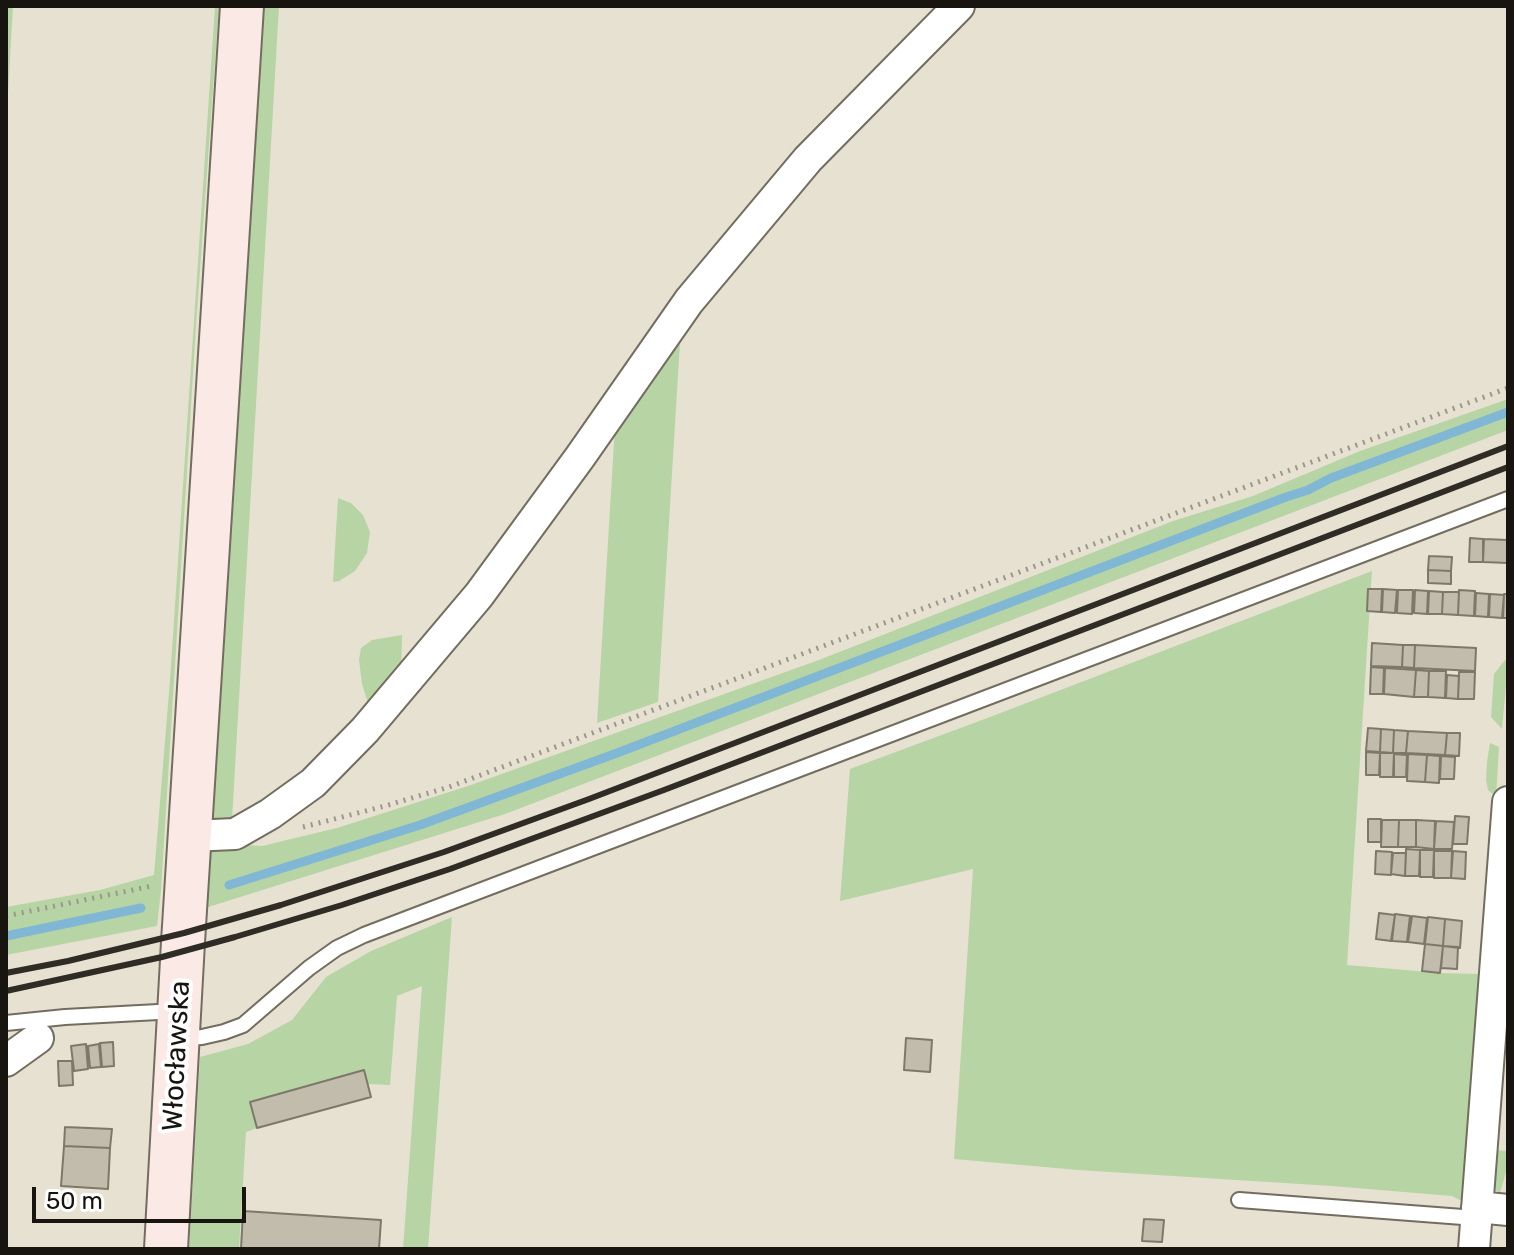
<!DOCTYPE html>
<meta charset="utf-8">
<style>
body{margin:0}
#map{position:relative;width:1514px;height:1255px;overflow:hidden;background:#e7e1d2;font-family:Rubik,sans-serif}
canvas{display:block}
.frame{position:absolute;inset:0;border:8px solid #181510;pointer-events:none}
.scale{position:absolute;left:32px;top:1187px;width:214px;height:36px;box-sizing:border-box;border:4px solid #181510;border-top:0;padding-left:10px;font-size:24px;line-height:28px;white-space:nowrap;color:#181510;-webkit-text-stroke:6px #fff;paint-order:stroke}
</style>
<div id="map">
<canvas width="1514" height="1255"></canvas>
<div class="frame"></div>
<div class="scale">50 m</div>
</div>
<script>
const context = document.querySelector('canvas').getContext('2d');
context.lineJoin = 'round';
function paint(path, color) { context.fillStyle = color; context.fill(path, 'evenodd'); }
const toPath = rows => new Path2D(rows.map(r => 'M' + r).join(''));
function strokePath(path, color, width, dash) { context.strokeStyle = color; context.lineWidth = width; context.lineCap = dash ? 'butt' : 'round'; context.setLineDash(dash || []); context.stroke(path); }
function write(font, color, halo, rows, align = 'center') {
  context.font = font + ' Rubik,sans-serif'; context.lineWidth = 8; context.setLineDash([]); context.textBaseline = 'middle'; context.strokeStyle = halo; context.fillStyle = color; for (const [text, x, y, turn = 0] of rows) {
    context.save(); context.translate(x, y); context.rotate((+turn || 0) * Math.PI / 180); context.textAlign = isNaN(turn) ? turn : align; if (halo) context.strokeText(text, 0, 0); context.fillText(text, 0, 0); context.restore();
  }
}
const green = toPath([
 [6,6,13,6,6,128],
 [215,6,219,6,196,326,161,890,157,926,6,955,6,907,100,890,154,875,170,680],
 [256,6,279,6,232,820,208,821],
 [681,326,658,702,597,723,615,426],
 [1508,399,1508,430,505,814,205,908,208,852,216,846,234,844,262,846,337,828,471,785,819,660,1173,521,1253,496,1360,451],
 [338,498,351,503,363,515,370,532,367,553,355,571,339,581,333,582],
 [1372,571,1347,965,1440,973,1480,974,1462,1201,1452,1196,1332,1186,1078,1170,954,1159,973,869,840,901,850,769,982,720],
 [402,635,401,674,370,709,362,684,359,660,361,648,372,640],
 [1505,660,1508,660,1508,663,1502,729,1491,717,1494,674],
 [1490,743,1499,747,1496,797,1488,790,1486,780,1487,762],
 [452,917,428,1249,403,1249,422,986,397,996,390,1085,368,1084,363,1070,250,1102,257,1128,246,1132,239,1249,189,1249,200,1057,248,1044,292,1020,326,977,371,951],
 [1491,1150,1508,1151,1508,1165,1500,1193,1495,1189,1490,1180]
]);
const stream = toPath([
 [229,885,420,825,617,753,1286,497,1308,490,1331,478,1508,412],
 [6,936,141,908]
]);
const building = toPath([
 [1470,538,1483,539,1483,562,1469,562,1470,538],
 [1484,539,1508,540,1508,563,1483,562,1484,539],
 [1429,556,1452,557,1451,571,1428,570,1429,556],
 [1428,570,1451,571,1451,584,1428,583,1428,570],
 [1368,589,1382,589,1381,612,1367,611,1368,589],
 [1383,589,1397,590,1395,613,1382,612,1383,589],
 [1398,590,1413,590,1412,614,1397,613,1398,590],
 [1415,590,1428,591,1427,614,1414,613,1415,590],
 [1459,590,1475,591,1474,616,1458,615,1459,590],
 [1429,591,1443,592,1442,614,1428,614,1429,591],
 [1443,592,1459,592,1458,615,1442,614,1443,592],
 [1476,593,1489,594,1488,617,1475,616,1476,593],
 [1490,594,1504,595,1502,618,1489,617,1490,594],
 [1504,594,1508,594,1508,618,1503,618,1504,594],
 [1372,643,1403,645,1402,667,1371,666,1372,643],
 [1403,645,1415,645,1414,668,1402,667,1403,645],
 [1415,645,1476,648,1475,671,1414,668,1415,645],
 [1371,667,1384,668,1383,694,1370,694,1371,667],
 [1385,668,1416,670,1414,697,1384,694,1385,668],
 [1416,670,1429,671,1428,697,1414,697,1416,670],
 [1429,671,1446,671,1445,698,1428,697,1429,671],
 [1459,672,1475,672,1474,699,1458,699,1459,672],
 [1447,675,1459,676,1458,699,1446,698,1447,675],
 [1368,728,1381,729,1380,752,1366,751,1368,728],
 [1381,729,1394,730,1393,753,1380,752,1381,729],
 [1394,730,1408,731,1406,753,1393,753,1394,730],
 [1408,731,1447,733,1445,755,1406,753,1408,731],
 [1447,733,1460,733,1459,756,1445,755,1447,733],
 [1366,752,1380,753,1379,775,1366,775,1366,752],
 [1380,753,1394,753,1393,777,1380,777,1380,753],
 [1394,754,1407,755,1406,777,1394,777,1394,754],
 [1408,754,1427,755,1425,782,1407,781,1408,754],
 [1427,755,1440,756,1439,783,1425,782,1427,755],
 [1441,756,1455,757,1454,779,1440,779,1441,756],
 [1455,816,1469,817,1467,844,1453,844,1455,816],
 [1368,819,1381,819,1381,842,1368,842,1368,819],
 [1382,820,1399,820,1398,847,1381,847,1382,820],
 [1399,820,1416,820,1416,847,1398,847,1399,820],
 [1416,820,1435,821,1434,849,1416,847,1416,820],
 [1436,821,1454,822,1452,849,1434,849,1436,821],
 [1406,849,1420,850,1419,876,1405,876,1406,849],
 [1420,850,1434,850,1433,877,1420,877,1420,850],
 [1376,851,1392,852,1391,875,1375,874,1376,851],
 [1434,851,1452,851,1451,878,1434,878,1434,851],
 [1453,851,1466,852,1465,879,1451,878,1453,851],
 [1393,853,1406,853,1405,876,1391,874,1393,853],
 [1379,913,1395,915,1391,941,1376,939,1379,913],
 [1395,914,1410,916,1407,942,1392,941,1395,914],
 [1412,916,1427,918,1424,944,1408,942,1412,916],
 [1428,917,1445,919,1443,946,1425,944,1428,917],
 [1445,919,1462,921,1460,948,1443,946,1445,919],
 [1425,944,1443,946,1440,973,1422,971,1425,944],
 [1443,946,1458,947,1457,969,1441,968,1443,946],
 [906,1038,932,1040,930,1072,904,1070,906,1038],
 [113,1042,114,1066,102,1067,100,1043,113,1042],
 [86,1044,88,1069,74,1071,71,1046,86,1044],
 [99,1044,101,1067,90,1068,88,1046,99,1044],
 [58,1061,72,1061,73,1085,59,1086,58,1061],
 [364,1070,371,1097,257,1128,250,1102,364,1070],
 [65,1127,112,1129,110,1148,64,1146,65,1127],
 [64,1146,110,1148,108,1189,61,1186,64,1146],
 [243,1211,381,1220,379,1249,241,1249,243,1211],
 [1144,1219,1164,1220,1162,1242,1142,1241,1144,1219]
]);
const path = toPath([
 [303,827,385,806,449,787,1508,388],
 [6,916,152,886]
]);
const lane = toPath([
 [6,1023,65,1017,177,1011],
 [181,1038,202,1037,224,1032,243,1025,309,968,337,948,364,935,1508,499],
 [1239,1200,1476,1218]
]);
const street = toPath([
 [190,836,235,834,270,814,313,783,365,730,479,595,580,457,689,301,808,159,959,6],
 [6,1061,38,1038],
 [1477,1207,1508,1210],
 [1474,1249,1508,802]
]);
const secondary = toPath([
 [166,1249,183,942,242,6]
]);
const rail = toPath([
 [6,973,68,961,184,933,281,905,444,852,589,799,1508,446],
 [6,991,162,957,235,937,342,905,450,869,664,790,1508,467]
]);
const streetNames = [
 ["Włocławska",177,1056,-87]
];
paint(green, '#b7d4a5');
strokePath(stream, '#80b7d4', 9);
paint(building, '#c2bcad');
strokePath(building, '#7e786a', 2);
strokePath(lane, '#726d5f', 18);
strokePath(street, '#726d5f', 34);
strokePath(secondary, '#726d5f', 46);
strokePath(path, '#9c978c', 5, [2, 6]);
strokePath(lane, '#fff', 14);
strokePath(street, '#fff', 30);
strokePath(secondary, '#fbe9e6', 42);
strokePath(rail, '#2f2c26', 6);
write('28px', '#181510', '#fff', streetNames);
</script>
